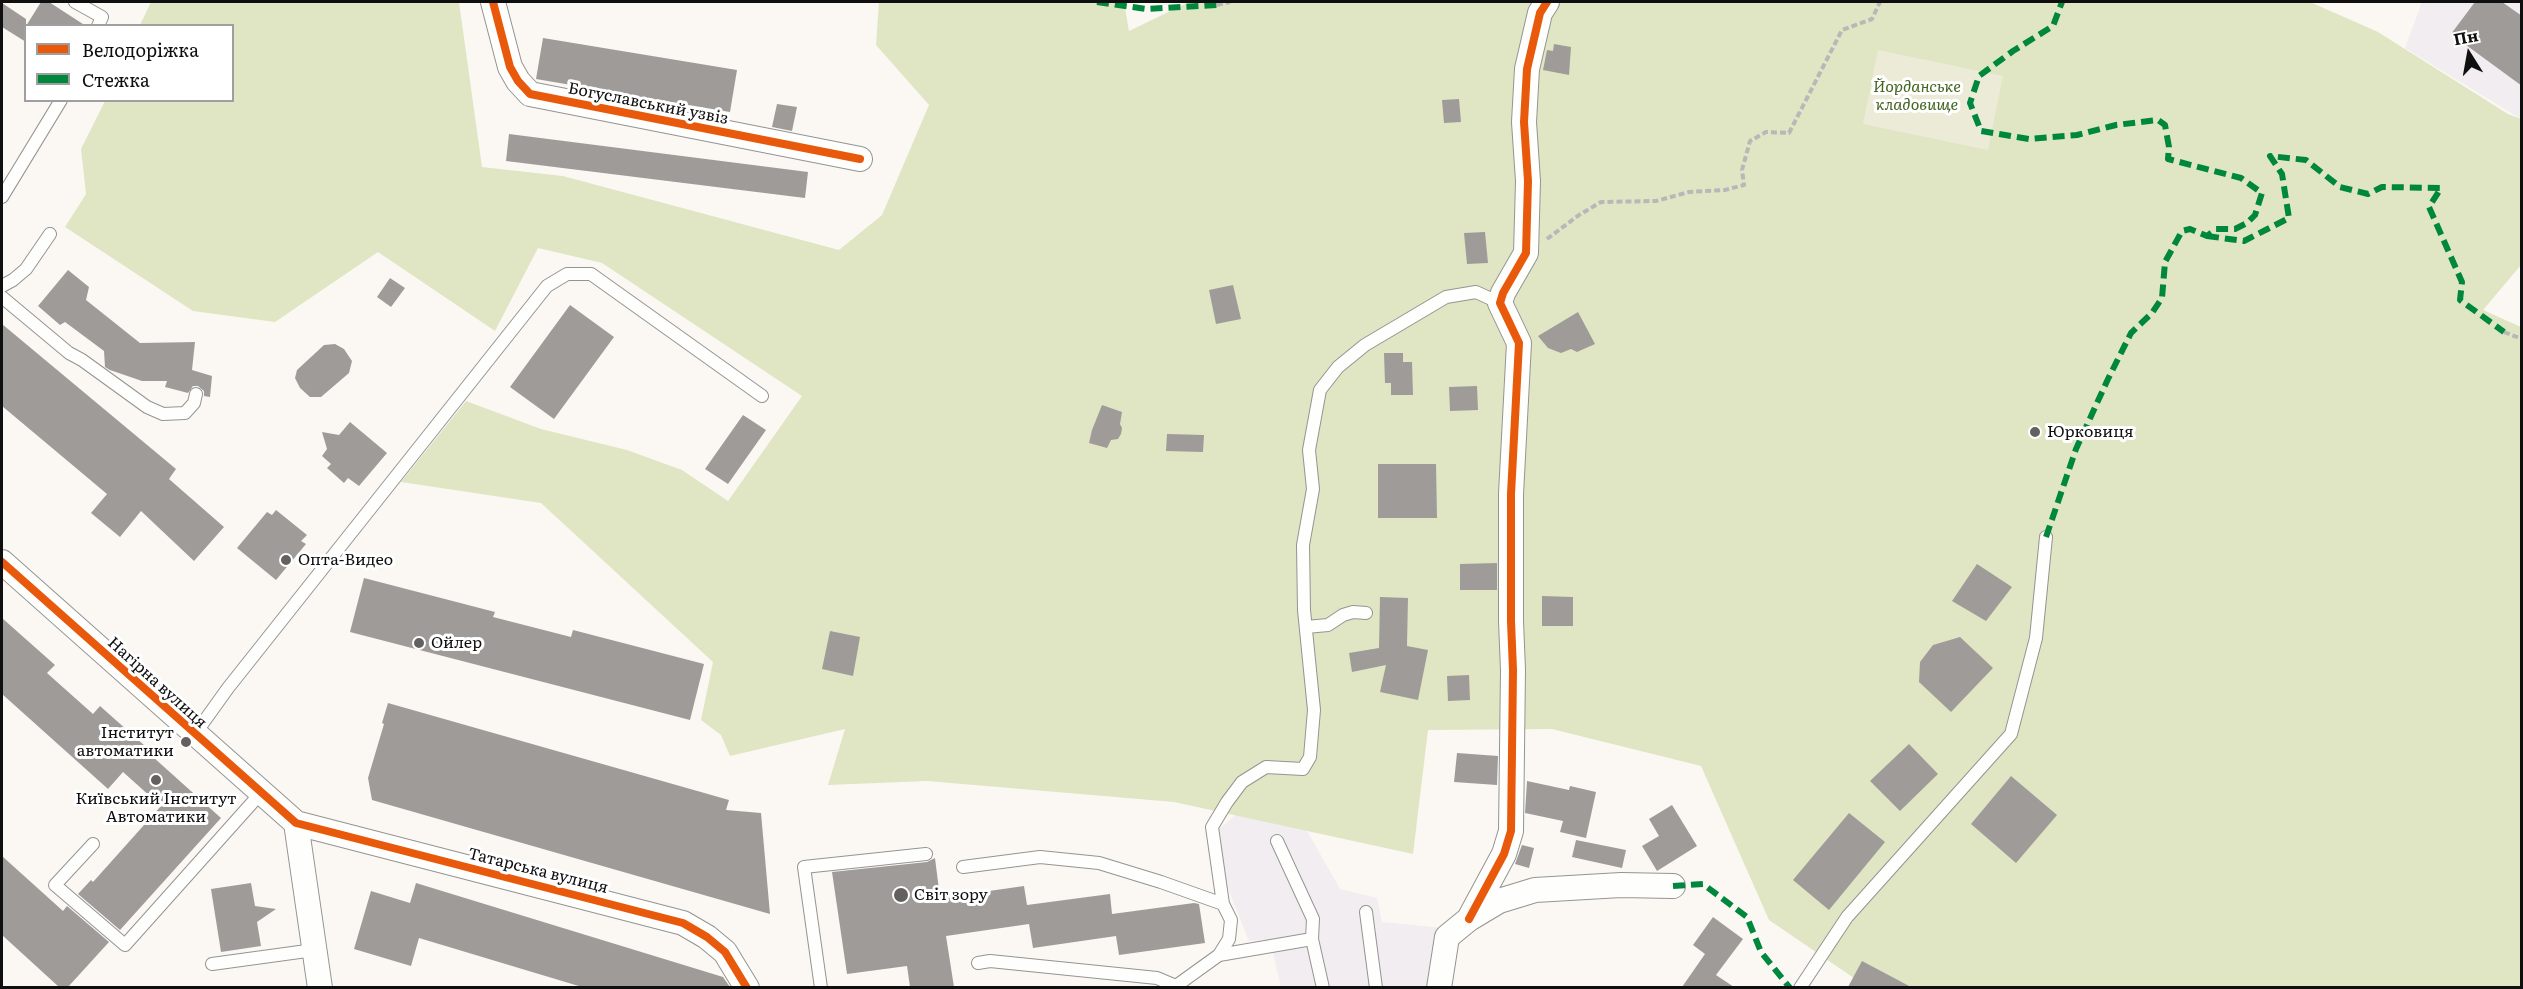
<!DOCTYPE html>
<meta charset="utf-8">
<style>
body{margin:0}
#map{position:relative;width:2523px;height:989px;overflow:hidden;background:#fbf8f4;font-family:Literata,serif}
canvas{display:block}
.frame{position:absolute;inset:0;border:3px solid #0f0f0f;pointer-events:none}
.legend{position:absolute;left:24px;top:24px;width:210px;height:78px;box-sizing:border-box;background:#fff;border:2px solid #9f9f9f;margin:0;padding:8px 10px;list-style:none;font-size:18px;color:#0f0f0f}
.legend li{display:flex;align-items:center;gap:12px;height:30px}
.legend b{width:30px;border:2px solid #9f9f9f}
.north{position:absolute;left:2439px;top:24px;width:60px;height:60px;-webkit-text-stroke:4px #fff;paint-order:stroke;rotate:349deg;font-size:16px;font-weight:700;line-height:24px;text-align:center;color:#0f0f0f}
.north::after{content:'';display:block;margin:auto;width:21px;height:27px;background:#0f0f0f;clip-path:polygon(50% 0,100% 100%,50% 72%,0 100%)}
</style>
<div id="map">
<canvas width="2523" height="989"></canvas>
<div class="frame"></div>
<ul class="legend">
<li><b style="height:8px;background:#e8590c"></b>Велодоріжка</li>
<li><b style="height:8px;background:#00873e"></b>Стежка</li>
</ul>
<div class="north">Пн</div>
</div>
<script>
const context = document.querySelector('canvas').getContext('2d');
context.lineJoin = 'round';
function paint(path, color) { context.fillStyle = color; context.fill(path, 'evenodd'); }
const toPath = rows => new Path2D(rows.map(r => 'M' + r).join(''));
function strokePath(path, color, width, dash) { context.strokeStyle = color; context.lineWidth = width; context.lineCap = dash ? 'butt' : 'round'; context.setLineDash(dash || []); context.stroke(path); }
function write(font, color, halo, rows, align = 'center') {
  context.font = font + ' Literata,serif'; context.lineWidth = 6; context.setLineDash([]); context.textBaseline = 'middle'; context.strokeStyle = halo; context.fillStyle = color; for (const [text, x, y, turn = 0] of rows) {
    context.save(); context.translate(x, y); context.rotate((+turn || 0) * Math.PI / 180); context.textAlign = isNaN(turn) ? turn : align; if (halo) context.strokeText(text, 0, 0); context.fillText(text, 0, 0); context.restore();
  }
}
const industrial = toPath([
 [2422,2,2521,2,2521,119,2405,48],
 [1244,808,1302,822,1340,889,1377,898,1382,922,1444,928,1439,987,1281,987,1270,940,1249,941,1229,891,1218,830]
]);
const forest = toPath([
 [151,2,459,2,482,167,563,176,839,250,882,215,929,105,876,45,879,2,1124,2,1129,31,1189,2,2310,2,2378,32,2508,114,2521,119,2521,265,2483,310,2521,327,2521,987,1867,987,1769,920,1701,766,1552,729,1428,730,1413,854,1174,802,927,781,828,785,845,729,730,756,721,735,701,720,713,662,541,503,401,482,466,401,541,429,627,450,682,470,728,501,802,396,602,263,538,248,495,331,378,252,275,322,193,311,65,227,86,194,81,149,105,101,232,100,232,26,140,25]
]);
const cemetery = toPath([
 [1878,50,2003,76,1988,150,1863,124]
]);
const building = toPath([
 [41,2,49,2,86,26,26,26],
 [2475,2,2502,2,2522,16,2522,86,2451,34],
 [2,3,26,19,26,42,2,27],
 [543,38,737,70,730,112,536,79],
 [1554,44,1571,47,1569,75,1543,70,1547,50,1553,51],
 [1459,99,1461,122,1444,123,1442,100],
 [777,104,797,107,792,131,772,127],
 [509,134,808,172,805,198,506,161],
 [1485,232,1488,263,1467,264,1464,233],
 [68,270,89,287,86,300,140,343,195,342,192,370,212,376,210,397,204,396,204,391,198,386,193,386,188,393,165,387,167,381,142,381,110,370,105,367,104,351,65,322,60,325,38,306],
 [390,278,405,288,391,307,377,297],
 [1233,285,1241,319,1216,324,1209,290],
 [570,305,614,337,554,419,510,387],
 [1578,312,1595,344,1577,352,1571,349,1561,353,1548,348,1538,336],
 [2,324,176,469,169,479,224,527,194,561,141,511,120,537,91,513,107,494,2,406],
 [335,344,344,349,352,361,349,373,321,397,310,397,300,388,295,378,297,370,324,345],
 [1384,353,1403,353,1403,362,1412,362,1413,395,1391,395,1391,383,1385,383],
 [1477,386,1478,410,1450,411,1449,387],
 [1102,405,1122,412,1120,424,1122,428,1121,434,1118,439,1111,440,1107,448,1089,443,1092,430],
 [743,415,766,430,728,484,705,469],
 [350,422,387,453,359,486,348,478,344,483,327,468,331,464,322,456,327,449,322,432,339,435],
 [1167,434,1204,435,1203,452,1166,451],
 [1378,464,1436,464,1437,518,1378,518],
 [276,510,307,535,301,541,306,544,276,580,237,548,267,512,272,515],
 [1497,563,1497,590,1460,590,1460,564],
 [1977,564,2012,587,1986,621,1952,601],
 [364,578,495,612,493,617,571,637,573,630,704,664,690,720,350,632],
 [1542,596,1573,597,1573,626,1542,626],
 [1380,597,1408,598,1407,646,1428,650,1418,700,1380,692,1386,665,1352,672,1349,653,1379,648],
 [2,618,55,665,47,673,93,714,100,706,145,746,143,748,221,818,120,930,78,894,91,880,93,882,161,806,123,772,108,789,2,694],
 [830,631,860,637,853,676,822,669],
 [1960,637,1993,668,1951,712,1919,682,1920,662,1933,645],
 [1469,675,1470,700,1448,701,1447,676],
 [388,703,729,800,726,810,761,813,770,914,372,800,368,778,384,724,382,723],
 [1909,744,1938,774,1900,811,1870,781],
 [1457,753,1498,756,1497,785,1454,782],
 [2011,776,2057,815,2016,863,1971,824],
 [1527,781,1569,790,1570,786,1596,792,1586,838,1560,832,1563,821,1525,813],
 [1672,805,1697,846,1657,871,1642,846,1659,836,1649,819],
 [1849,813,1885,842,1829,910,1793,880],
 [1576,840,1626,850,1622,868,1572,857],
 [1522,845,1534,848,1529,868,1515,864],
 [2,856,63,911,67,906,109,942,68,987,59,987,2,935],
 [935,858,940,898,1024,886,1027,905,1110,894,1112,914,1194,903,1199,904,1205,943,1119,955,1116,936,1033,948,1029,924,946,936,954,987,910,987,907,966,847,974,832,872,927,862],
 [251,883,255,906,276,909,257,922,261,946,221,952,211,889],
 [416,883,723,977,730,987,582,987,419,938,411,966,354,949,371,891,410,903],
 [1713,917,1743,939,1716,975,1734,987,1682,987,1705,954,1693,945],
 [1862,961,1911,987,1848,987]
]);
const path = toPath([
 [1217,5,1230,2],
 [1547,239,1579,215,1601,202,1656,201,1689,192,1725,190,1744,185,1742,170,1750,141,1766,132,1789,133,1842,30,1872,19,1880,2],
 [2504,332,2522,339]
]);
const service = toPath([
 [75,2,102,17,98,26],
 [2,197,61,100],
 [2,286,13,280,26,269,50,234],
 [2,297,69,353,82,360,147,407,163,414,185,413,194,403,196,394],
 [1306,627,1328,625,1343,615,1353,612,1366,613],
 [195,734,228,688,547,286,567,274,591,274,762,396],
 [1277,841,1313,919,1312,939,1323,988],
 [93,844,55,885,125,945,260,794],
 [963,867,1040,857,1099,863,1161,882,1223,904],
 [1366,912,1376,988],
 [1219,955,1312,939],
 [978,963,990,961,1157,978,1176,986],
 [212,964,314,950],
 [1176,986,1219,955,1229,939,1231,920,1223,904,1212,827,1227,802,1242,782,1266,767,1303,769,1310,757,1314,710,1304,610,1303,545,1313,489,1309,450,1320,390,1338,367,1365,345,1446,297,1476,292,1500,303],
 [821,988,804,867,926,854],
 [1800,988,1847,917,2011,734,2036,638,2046,537]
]);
const minor = toPath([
 [493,2,510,67,518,81,530,94,860,159],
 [2,562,296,823,683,923,707,937,725,952,747,988],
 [296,823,320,988],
 [1469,919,1504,854,1511,831,1513,670,1511,621,1511,494,1519,343,1500,303,1503,293,1526,253,1528,181,1524,122,1527,69,1540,13,1547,2],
 [1439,988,1447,937,1469,919,1499,901,1535,890,1621,885,1673,886]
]);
const quiet = toPath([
 [1097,2,1146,9,1217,5],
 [2207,236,2244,241,2289,218,2282,174,2270,156,2306,160,2340,187,2368,194,2382,187,2441,188,2429,207,2462,282,2460,300,2504,332],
 [2046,537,2076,449,2108,379,2131,333,2152,313,2162,298,2165,262,2182,231,2190,229,2207,236,2216,229,2235,229,2247,223,2255,215,2262,193,2241,178,2168,159,2169,147,2165,125,2158,120,2116,125,2077,135,2029,139,1981,131,1970,103,1979,76,2013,51,2053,26,2062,2],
 [1673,886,1703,884,1747,917,1761,952,1790,988]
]);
const cycleway = toPath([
 [493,2,510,67,518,81,530,94,860,159],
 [2,562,296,823,683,923,707,937,725,952,747,988],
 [1469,919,1504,854,1511,831,1513,670,1511,621,1511,494,1519,343,1500,303,1503,293,1526,253,1528,181,1524,122,1527,69,1540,13,1547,2]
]);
const markers = [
 [2035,432,6,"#62615f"],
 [286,560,6,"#62615f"],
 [419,643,6,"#62615f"],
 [186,742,6,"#62615f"],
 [156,780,6,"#62615f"],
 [901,895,8,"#62615f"]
];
const parkNames = [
 ["Йорданське",1917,87],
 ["кладовище",1917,105]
];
const streetNames = [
 ["Богуславський узвіз",648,104,11],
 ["Нагірна вулиця",157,683,42],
 ["Татарська вулиця",538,871,14]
];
const poiNames = [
 ["Юрковиця",2047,432],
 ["Опта-Видео",298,560],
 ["Ойлер",431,643],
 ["Інститут",174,733,"right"],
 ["автоматики",174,751,"right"],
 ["Київський Інститут",156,799,"center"],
 ["Автоматики",156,817,"center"],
 ["Світ зору",914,895]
];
paint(industrial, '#f1edf0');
paint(forest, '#e0e6c3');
paint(cemetery, '#ecebd8');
paint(building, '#9f9b99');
strokePath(service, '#959492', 14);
strokePath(minor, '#959492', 26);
strokePath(path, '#b9b8b8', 4, [6, 3]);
strokePath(service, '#fefefd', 12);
strokePath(minor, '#fefefd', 24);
strokePath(quiet, '#00873e', 6, [12, 6]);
strokePath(cycleway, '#e8590c', 8);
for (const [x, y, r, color] of markers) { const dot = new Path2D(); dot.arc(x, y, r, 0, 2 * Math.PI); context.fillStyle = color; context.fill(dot); strokePath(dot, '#fff', 2); }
write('italic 16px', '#446521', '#fff', parkNames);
write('16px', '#0f0f0f', '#fff', streetNames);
write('16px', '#0f0f0f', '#fff', poiNames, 'left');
</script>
